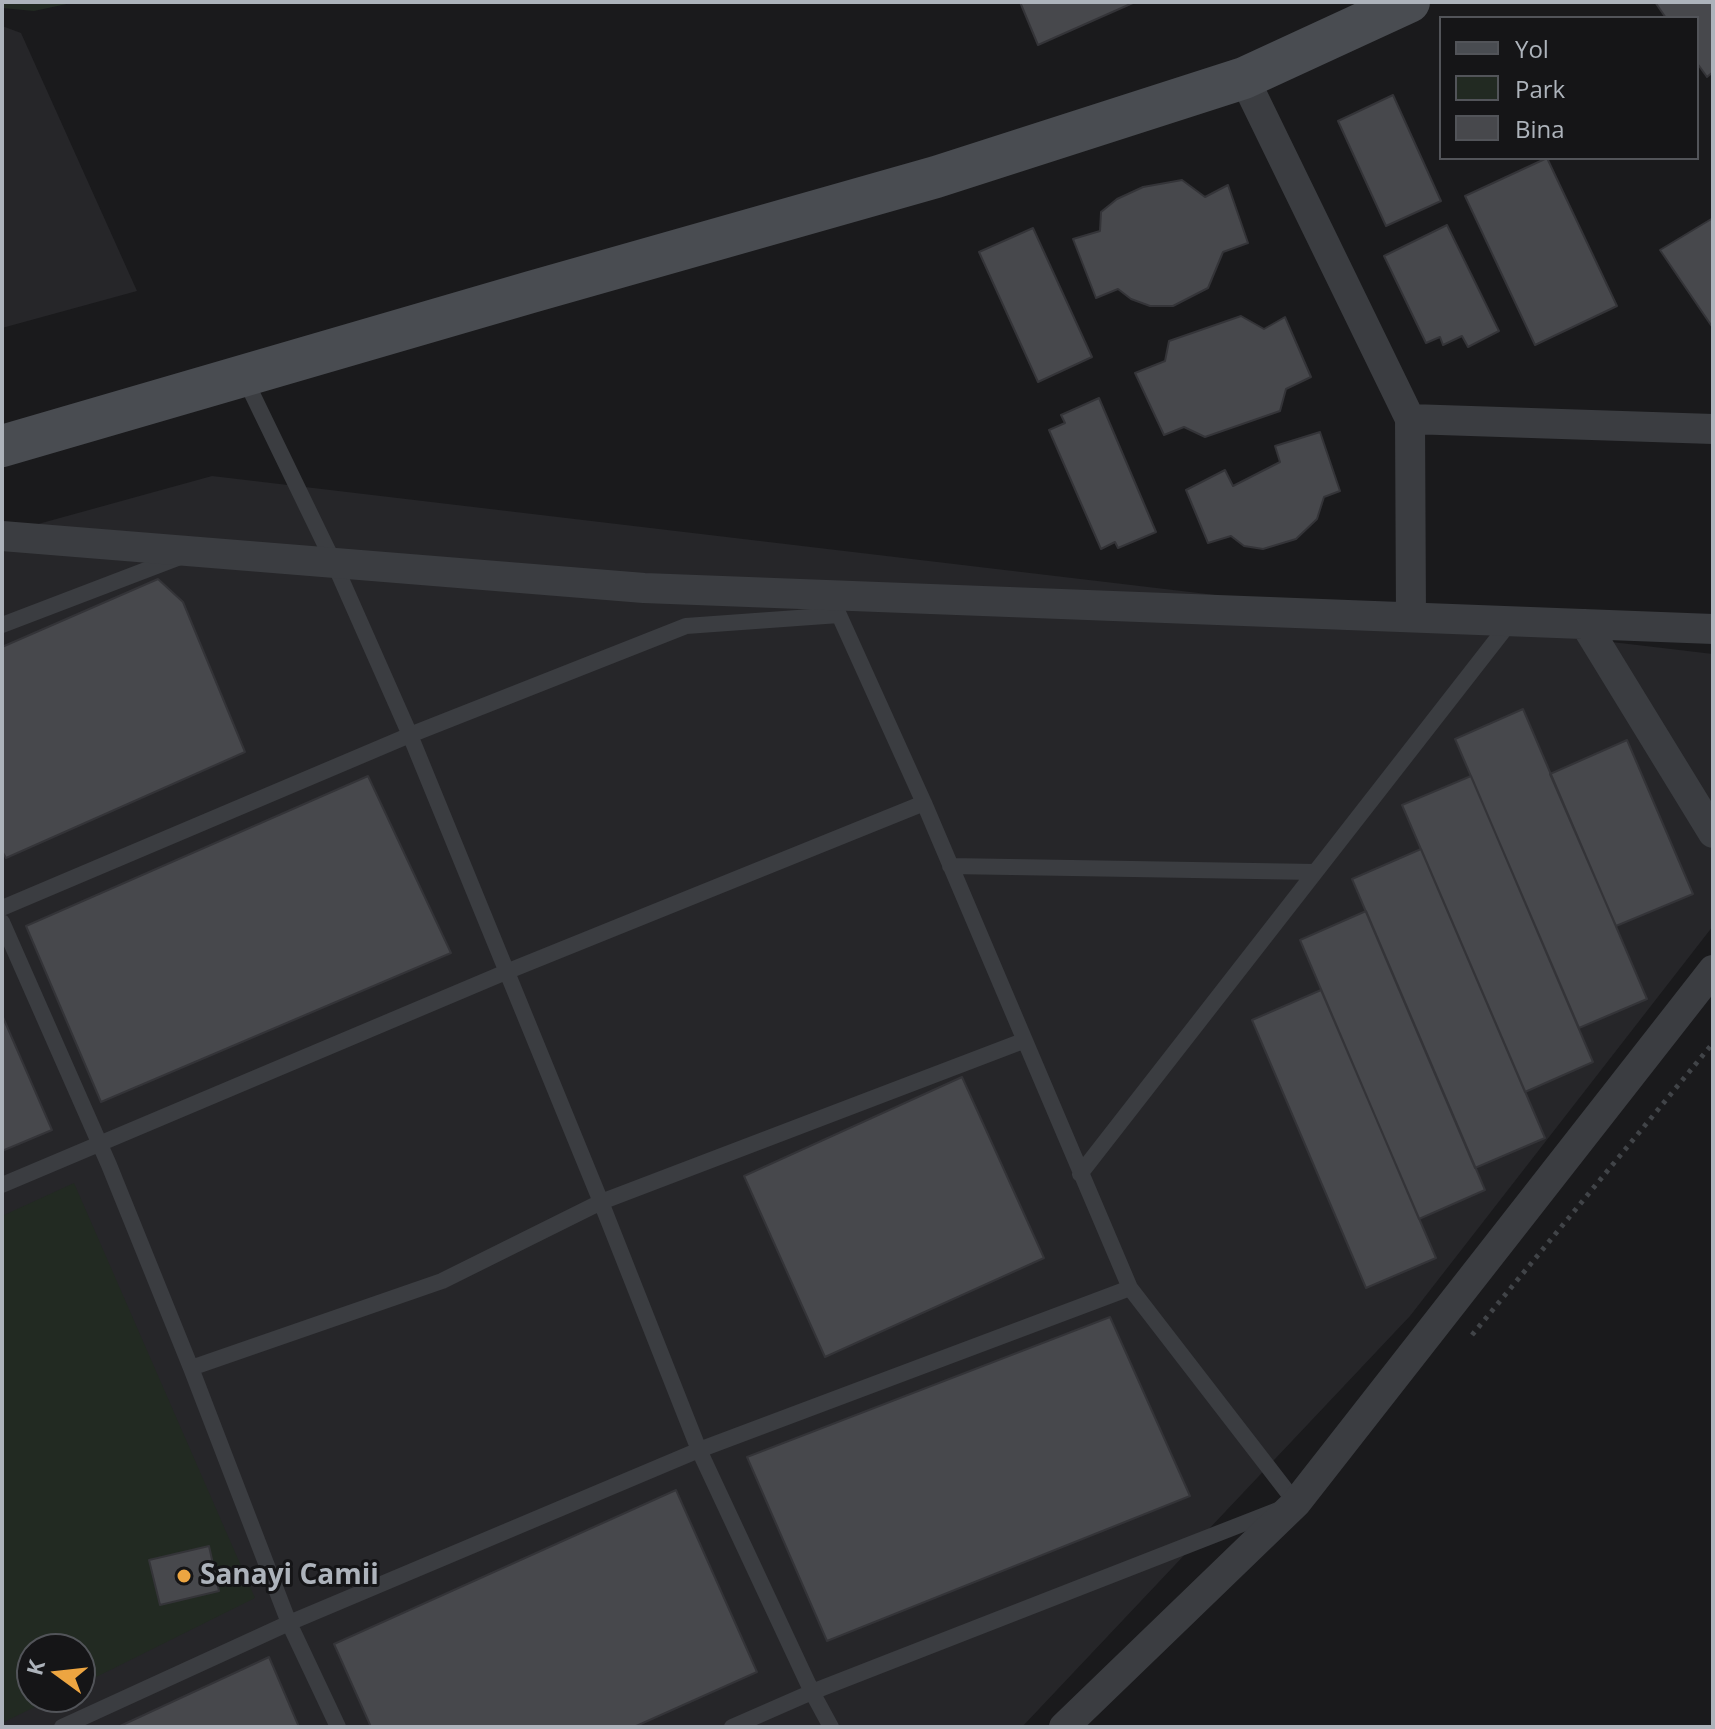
<!DOCTYPE html>
<style>
body{margin:0}
#map{position:relative;width:1715px;height:1729px;overflow:hidden;background:#1a1a1c;font-family:"Open Sans",sans-serif}
canvas{display:block}
.frame{position:absolute;inset:0;border:4px solid #adb3bb;pointer-events:none}
.legend{position:absolute;left:1439px;top:16px;width:260px;height:144px;box-sizing:border-box;background:#151517;border:2px solid #525459;margin:0;padding:10px 14px;list-style:none;font-size:24px;color:#adb3bb}
.legend li{display:flex;align-items:center;gap:16px;height:40px}
.legend b{width:40px;border:2px solid #525459}
.north{position:absolute;left:16px;top:1633px;width:80px;height:80px;box-sizing:border-box;background:#151517;border:2px solid #525459;border-radius:50%;rotate:285deg;font-size:22px;font-weight:700;line-height:32px;text-align:center;color:#adb3bb}
.north::after{content:'';display:block;margin:auto;width:28px;height:36px;background:#eda541;clip-path:polygon(50% 0,100% 100%,50% 72%,0 100%)}
</style>
<div id="map">
<canvas width="1715" height="1729"></canvas>
<div class="frame"></div>
<ul class="legend">
<li><b style="height:10px;background:#494c51"></b>Yol</li>
<li><b style="height:22px;background:#222a22"></b>Park</li>
<li><b style="height:22px;background:#47484c"></b>Bina</li>
</ul>
<div class="north">K</div>
</div>
<script>
const context = document.querySelector('canvas').getContext('2d');
context.lineJoin = 'round';
function paint(path, color) { context.fillStyle = color; context.fill(path, 'evenodd'); }
const toPath = rows => new Path2D(rows.map(r => 'M' + r).join(''));
function strokePath(path, color, width, dash) { context.strokeStyle = color; context.lineWidth = width; context.lineCap = dash ? 'butt' : 'round'; context.setLineDash(dash || []); context.stroke(path); }
function write(font, color, halo, rows, align = 'center') {
  context.font = font + ' "Open Sans",sans-serif'; context.lineWidth = 6; context.setLineDash([]); context.textBaseline = 'middle'; context.strokeStyle = halo; context.fillStyle = color; for (const [text, x, y, turn = 0] of rows) {
    context.save(); context.translate(x, y); context.rotate((+turn || 0) * Math.PI / 180); context.textAlign = isNaN(turn) ? turn : align; if (halo) context.strokeText(text, 0, 0); context.fillText(text, 0, 0); context.restore();
  }
}
const built = toPath([
 [2,26,21,33,137,291,2,328],
 [212,476,1713,654,1713,926,1410,1316,1022,1727,2,1727,2,534],
 [32,1649,80,1649,80,1697,32,1697]
]);
const green = toPath([
 [2,2,76,2,34,11,2,8],
 [74,1183,255,1598,80,1685,80,1649,32,1649,32,1697,55,1697,2,1723,2,1216]
]);
const building = toPath([
 [1020,2,1135,2,1038,45,1020,2],
 [1655,2,1713,2,1713,72,1707,77,1697,63,1697,18,1666,18,1655,2],
 [1393,95,1441,201,1386,226,1338,121,1393,95],
 [1547,158,1617,306,1535,345,1465,196,1547,158],
 [1182,180,1205,197,1228,185,1248,243,1223,252,1208,288,1173,306,1150,306,1131,299,1118,289,1096,298,1073,239,1100,231,1101,212,1117,199,1143,187,1182,180],
 [1713,218,1713,328,1660,250,1713,218],
 [1447,225,1499,331,1468,347,1462,336,1443,345,1440,337,1426,343,1384,256,1447,225],
 [1033,228,1092,357,1038,382,979,252,1033,228],
 [1241,316,1264,329,1285,317,1311,377,1286,389,1280,411,1205,437,1184,427,1164,435,1135,373,1165,361,1169,341,1241,316],
 [1099,398,1156,532,1118,548,1115,542,1101,549,1049,430,1065,423,1061,415,1099,398],
 [1320,432,1340,491,1324,497,1317,519,1296,539,1263,549,1244,546,1231,536,1208,543,1186,490,1225,470,1233,486,1280,462,1275,446,1320,432],
 [158,579,183,602,245,752,6,858,2,851,2,647,158,579],
 [1523,709,1647,999,1579,1028,1455,739,1523,709],
 [1627,740,1693,894,1616,926,1550,774,1627,740],
 [368,776,451,953,101,1102,26,926,368,776],
 [1471,776,1593,1062,1525,1092,1402,805,1471,776],
 [1421,849,1545,1138,1475,1168,1352,879,1421,849],
 [1366,911,1485,1190,1419,1219,1300,940,1366,911],
 [1321,990,1436,1258,1366,1288,1252,1020,1321,990],
 [2,1015,52,1130,2,1151,2,1015],
 [962,1077,1044,1258,825,1357,744,1176,962,1077],
 [1110,1317,1190,1496,827,1641,747,1457,1110,1317],
 [676,1490,757,1672,634,1727,371,1727,334,1644,676,1490],
 [209,1546,219,1591,160,1605,149,1560,209,1546],
 [269,1657,299,1727,118,1727,269,1657]
]);
const path = toPath([
 [1472,1335,1713,1043]
]);
const lane = toPath([
 [243,375,334,563,410,735,601,1202,699,1450,812,1692,831,1727],
 [2,625,180,557],
 [950,866,1315,872],
 [2,908,410,735,686,626,839,615],
 [2,922,109,1165,191,1368,289,1623,338,1727],
 [1080,1174,1511,621],
 [2,1185,506,972,924,803],
 [191,1368,442,1281,601,1202,1023,1041],
 [62,1727,289,1623,699,1450,1130,1288],
 [732,1727,812,1692,1296,1503,1130,1288,924,803,830,595]
]);
const street = toPath([
 [1244,78,1410,419,1411,617],
 [1410,419,1713,429],
 [2,536,644,588,1713,629],
 [1585,624,1713,833],
 [1064,1727,1296,1503,1713,970]
]);
const secondary = toPath([
 [2,446,531,292,936,177,1244,78,1409,2]
]);
const markers = [
 [184,1576,8,"#eda541"]
];
const poiNames = [
 ["Sanayi Camii",200,1576]
];
paint(built, '#262629');
paint(green, '#222a22');
paint(building, '#47484c');
strokePath(building, '#343438', 2);
strokePath(path, '#414448', 5, [4, 6]);
strokePath(lane, '#3b3d41', 16);
strokePath(street, '#3b3d41', 30);
strokePath(secondary, '#494c51', 42);
for (const [x, y, r, color] of markers) { const dot = new Path2D(); dot.arc(x, y, r, 0, 2 * Math.PI); context.fillStyle = color; context.fill(dot); strokePath(dot, '#151517', 3); }
write('bold 28px', '#adb3bb', '#151517', poiNames, 'left');
</script>
